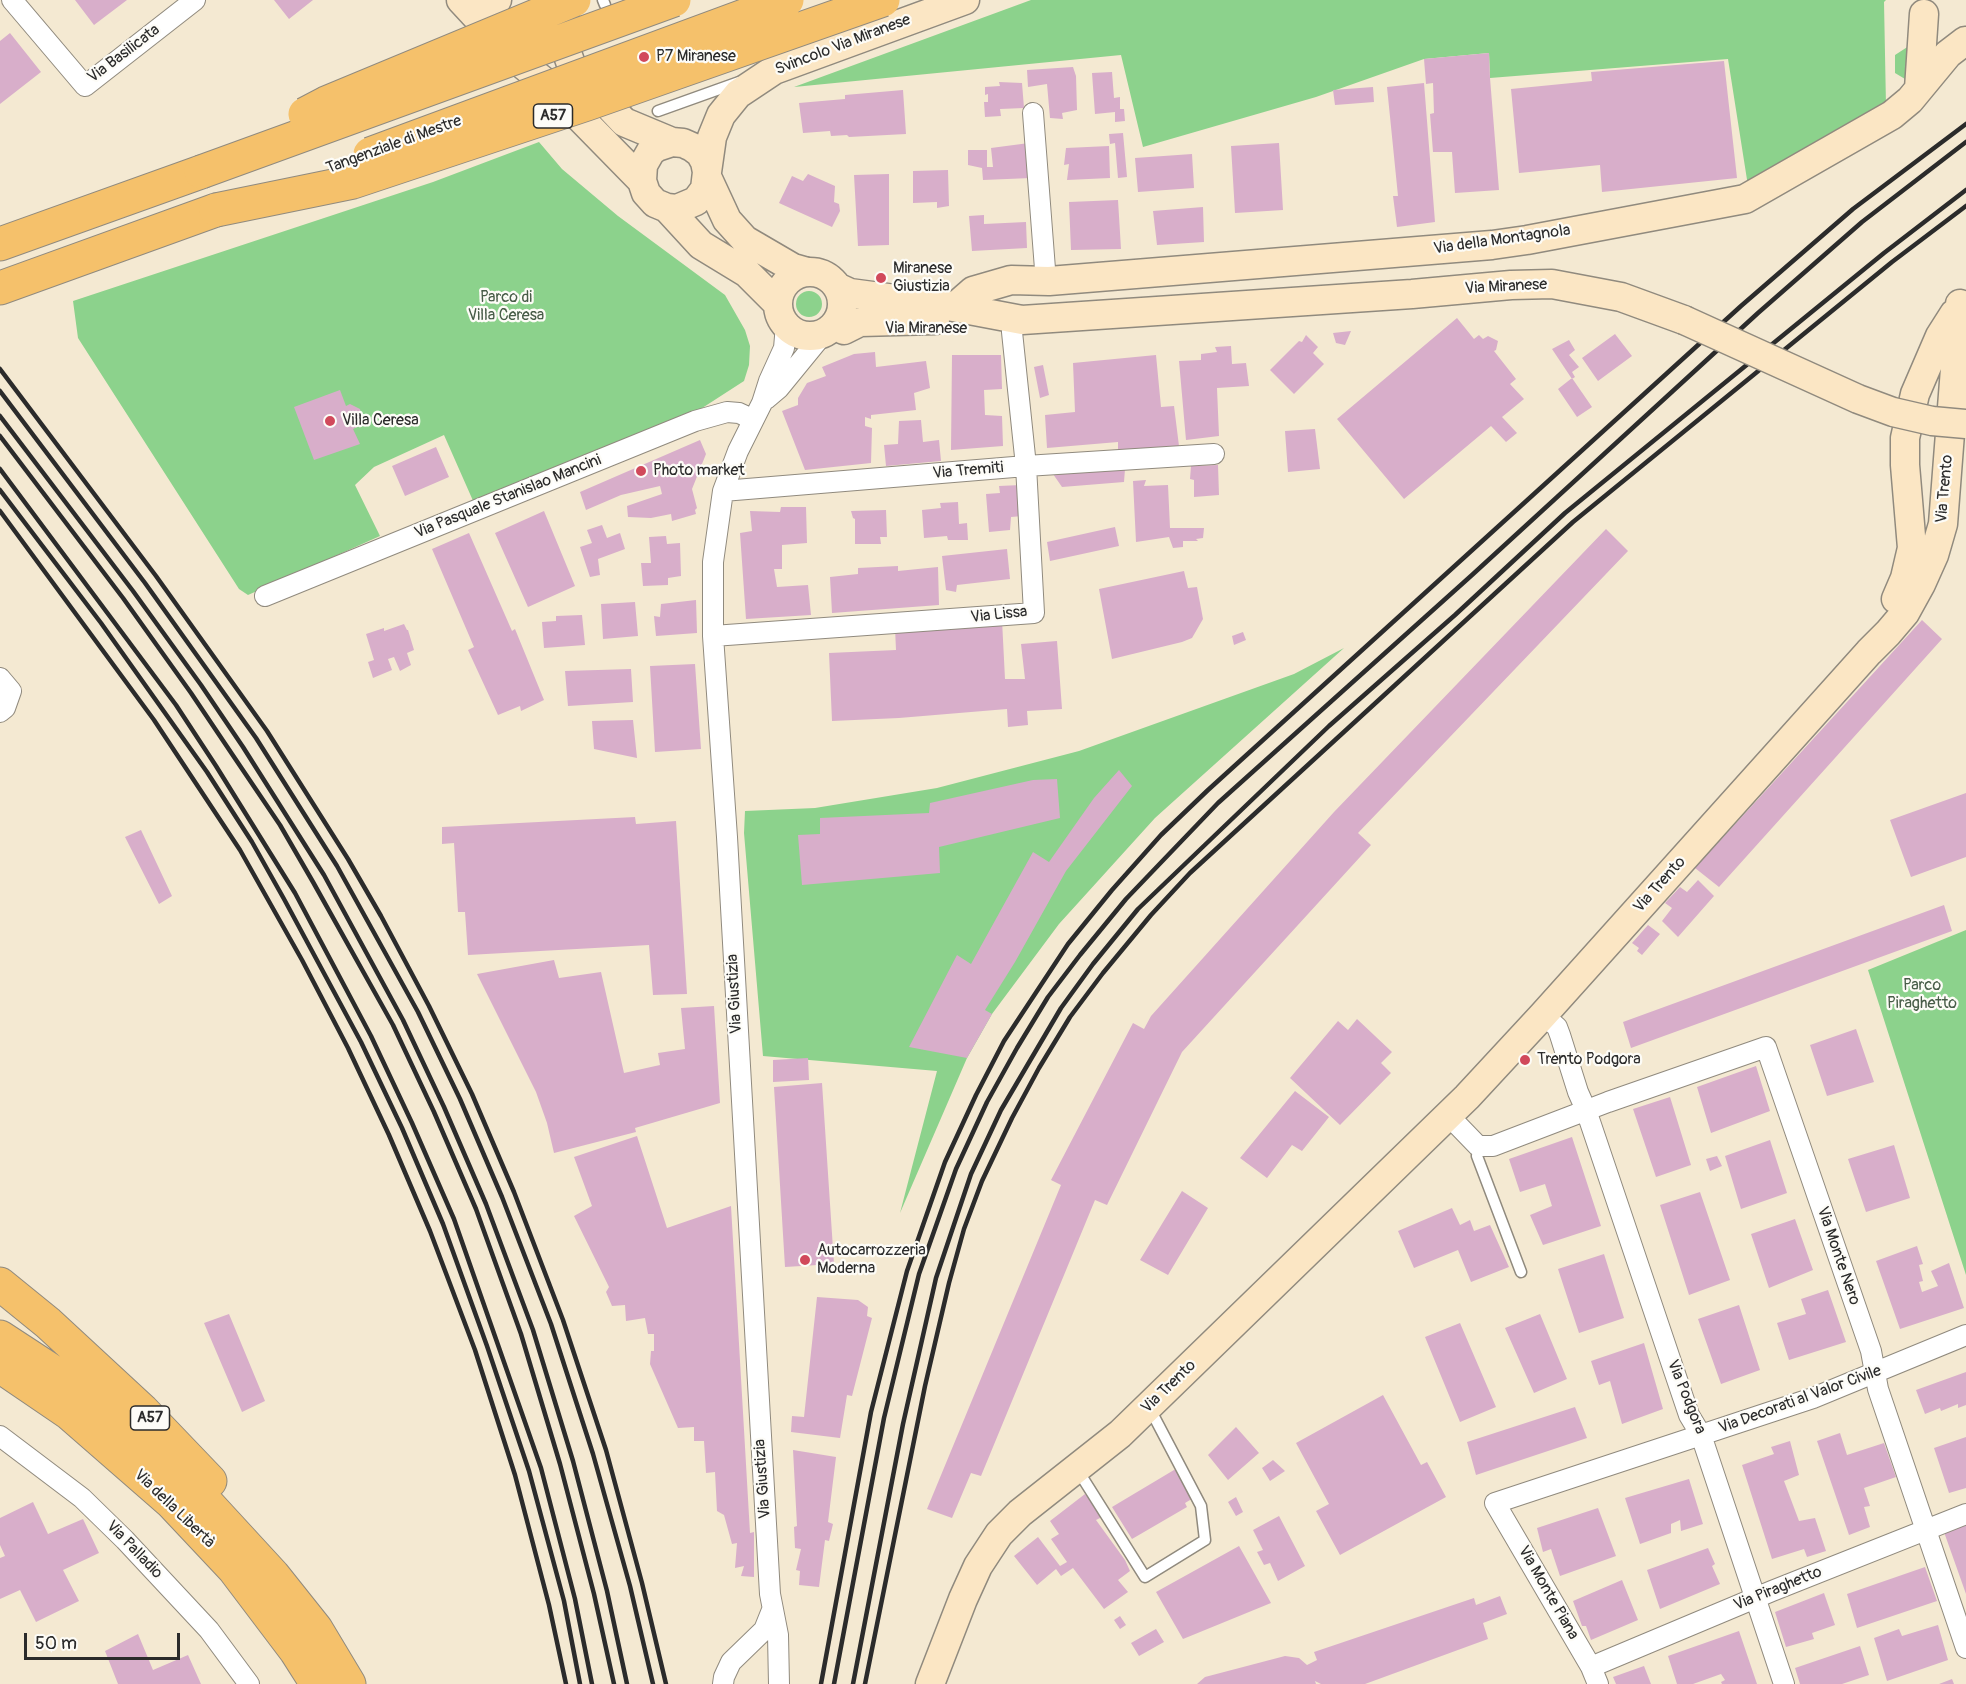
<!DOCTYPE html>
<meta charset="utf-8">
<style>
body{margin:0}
#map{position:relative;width:1966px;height:1684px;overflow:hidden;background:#f4e9d2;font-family:Pangolin,sans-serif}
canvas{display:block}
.scale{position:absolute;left:24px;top:1633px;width:156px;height:27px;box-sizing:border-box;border:3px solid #2b2b2b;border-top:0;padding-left:8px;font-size:18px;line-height:21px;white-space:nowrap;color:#2b2b2b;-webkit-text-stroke:4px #fdfcf7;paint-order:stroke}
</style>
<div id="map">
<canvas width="1966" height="1684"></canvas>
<div class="scale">50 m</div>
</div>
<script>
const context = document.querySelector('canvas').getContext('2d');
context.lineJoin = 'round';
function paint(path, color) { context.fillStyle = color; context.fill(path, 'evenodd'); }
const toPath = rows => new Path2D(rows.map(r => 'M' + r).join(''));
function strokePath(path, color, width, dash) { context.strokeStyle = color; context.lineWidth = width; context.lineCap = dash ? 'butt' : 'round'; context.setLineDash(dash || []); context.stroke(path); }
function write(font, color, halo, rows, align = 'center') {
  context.font = font + ' Pangolin,sans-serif'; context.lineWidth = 4.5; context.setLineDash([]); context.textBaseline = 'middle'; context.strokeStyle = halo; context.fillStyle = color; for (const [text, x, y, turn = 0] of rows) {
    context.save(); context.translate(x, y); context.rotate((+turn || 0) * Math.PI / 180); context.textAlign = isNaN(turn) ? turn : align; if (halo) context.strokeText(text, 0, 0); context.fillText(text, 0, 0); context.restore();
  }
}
const green = toPath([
 [1031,0,1886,0,1884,2,1886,106,1748,186,1728,59,1490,78,1489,53,1424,59,1316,97,1143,147,1121,55,794,87],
 [1912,44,1905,79,1895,73,1895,55],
 [539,142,562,169,618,216,725,295,745,330,750,346,749,365,744,381,696,412,474,503,444,435,374,467,355,485,380,536,248,595,239,589,78,338,73,301,433,182],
 '796 304a13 13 0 1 1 26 0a13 13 0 1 1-26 0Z',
 [1344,648,1155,818,1059,924,992,1014,967,1058,900,1213,937,1071,763,1056,744,833,745,811,815,808,937,788,1079,751,1294,674],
 [1966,930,1966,1275,1868,970]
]);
const building = toPath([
 [75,0,127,0,94,25],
 [274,0,313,0,289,19],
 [10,33,41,72,0,104,0,41],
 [1489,53,1490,78,1499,190,1455,193,1452,152,1433,152,1430,114,1434,113,1433,83,1426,84,1424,59],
 [1724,61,1737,178,1602,192,1600,165,1519,173,1511,89,1592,81,1591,72],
 [1073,67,1076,76,1077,110,1062,113,1063,119,1050,118,1047,84,1028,87,1027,70],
 [1112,72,1114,98,1120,97,1120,109,1124,109,1125,121,1115,122,1115,112,1095,114,1092,73],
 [999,82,1022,83,1024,108,1000,109,1001,116,985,117,984,102,988,102,988,94,985,95,985,87,1000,86],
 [1424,83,1435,222,1397,227,1393,196,1398,196,1387,87],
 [1373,87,1374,102,1335,105,1333,90],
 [903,90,906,134,849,137,847,135,831,136,830,131,803,133,799,103,845,99,845,95],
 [1123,133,1127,177,1118,178,1115,143,1110,144,1109,134],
 [1029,143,1031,178,983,180,982,168,968,165,968,150,987,150,987,167,993,167,991,148],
 [1279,143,1283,210,1235,213,1231,146],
 [1109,146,1110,178,1067,180,1069,164,1064,165,1066,148],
 [1192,154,1194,188,1138,192,1135,158],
 [948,170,949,206,937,208,937,202,913,203,913,171],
 [808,174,835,186,834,202,839,204,840,211,832,227,779,203,792,176,803,181],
 [889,174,889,245,858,246,854,175],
 [1118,200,1121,249,1071,250,1069,202],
 [1203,207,1204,242,1157,245,1153,211],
 [984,215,984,224,1026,222,1027,248,972,251,969,216],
 [1457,318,1474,339,1479,335,1483,339,1488,336,1498,341,1496,350,1494,351,1516,379,1510,384,1524,399,1502,417,1517,433,1506,442,1491,426,1404,499,1337,419],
 [1351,331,1345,345,1336,343,1333,333],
 [1615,334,1632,356,1598,381,1582,358],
 [1306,335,1318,347,1313,353,1324,364,1294,394,1270,370,1299,341,1302,342],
 [1569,340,1575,350,1569,355,1579,367,1572,372,1575,377,1572,379,1552,349],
 [1231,346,1232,364,1246,363,1249,386,1217,388,1219,436,1186,440,1179,361,1201,360,1201,354,1217,352,1215,347],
 [875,352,876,367,926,361,930,388,914,393,916,410,871,415,871,419,865,417,865,426,872,428,871,463,805,470,782,411,798,405,798,398,807,383,826,376,822,367,854,354],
 [952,355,1001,355,1002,389,984,390,985,415,1002,416,1003,446,951,450],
 [1156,355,1161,407,1174,406,1179,446,1118,450,1118,442,1047,448,1045,415,1075,412,1073,363],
 [1043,365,1049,395,1040,398,1034,367],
 [1572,378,1592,407,1577,417,1558,389],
 [340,390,346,406,350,404,360,409,362,417,359,426,353,429,360,444,314,460,294,407],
 [921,420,923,442,939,440,941,461,886,466,884,445,898,444,899,421],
 [1315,429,1320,469,1288,472,1285,431],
 [700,440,706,454,692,489,697,508,695,510,696,514,672,521,671,514,651,518,628,517,627,506,662,494,660,486,621,495,586,510,580,492],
 [436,447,449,477,405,496,392,466],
 [1218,465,1219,495,1194,497,1194,480,1190,479,1191,466],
 [1125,469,1124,482,1062,487,1053,474],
 [1146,480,1144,486,1168,485,1170,528,1204,528,1203,538,1196,539,1198,541,1183,541,1183,547,1173,548,1169,537,1136,542,1133,481],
 [1021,485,1023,516,1011,517,1010,530,989,532,986,494,1000,493,999,486],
 [958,502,959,524,967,523,968,540,948,540,947,536,924,538,922,510,941,508,940,503],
 [781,507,806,507,807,543,782,545,782,569,774,569,777,587,808,585,811,615,746,619,740,533,752,531,750,511,780,512],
 [886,510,887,537,880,537,881,544,855,544,855,519,853,518,851,511],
 [544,511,575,586,528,607,495,533],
 [602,525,607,538,620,533,625,549,598,559,600,575,590,577,580,547,592,543,587,530],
 [1115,527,1119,546,1050,561,1047,542],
 [1606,529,1628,551,1358,833,1371,845,1182,1052,1107,1205,1095,1200,981,1476,971,1473,952,1518,927,1509,1061,1185,1051,1180,1133,1023,1144,1029,1151,1016,1334,812],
 [469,533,512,631,515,629,544,700,521,711,520,706,498,715,468,650,474,647,432,549],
 [666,536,667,544,680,543,681,576,668,578,668,585,643,586,641,563,651,563,649,537],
 [1007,549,1010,579,957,585,956,592,946,590,942,556],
 [898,566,898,571,938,567,939,605,832,613,830,577,858,574,858,568],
 [1184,571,1188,588,1197,587,1203,619,1192,638,1182,642,1112,659,1099,589],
 [696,600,697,633,656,636,654,616,660,617,661,604],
 [635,602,638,636,603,639,601,604],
 [582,615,585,645,544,648,542,622,556,621,556,616],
 [1002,620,1005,679,1025,679,1021,644,1057,641,1062,709,1027,711,1028,725,1008,727,1007,709,899,718,832,721,829,653,896,650,895,628],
 [1922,620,1942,639,1719,887,1695,868],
 [404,624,407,630,408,630,414,650,407,653,411,665,400,671,394,657,388,659,392,670,373,678,368,662,374,660,366,634,384,628,384,631],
 [1243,632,1246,640,1234,645,1232,636],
 [695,664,701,749,655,752,650,666],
 [631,669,633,702,568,706,565,671],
 [633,720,637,758,594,749,592,721],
 [1119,770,1132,786,1066,871,1015,962,985,1010,992,1014,967,1058,909,1047,957,955,971,964,1033,852,1049,862,1094,798],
 [1057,779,1060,818,939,847,940,873,802,885,798,835,820,834,820,818,929,813,930,803,1033,780],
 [1966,793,1966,857,1911,877,1890,820],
 [635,817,636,824,676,821,687,994,653,995,649,945,468,955,465,912,458,912,454,843,442,844,442,827],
 [141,830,172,896,159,904,125,837],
 [1698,880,1714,896,1678,937,1662,921,1672,908,1665,903,1680,887,1687,892],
 [1944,905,1952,931,1631,1048,1623,1022],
 [1648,925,1660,934,1642,955,1637,951,1639,948,1632,943],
 [554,960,559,978,601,972,624,1073,660,1065,658,1053,685,1049,681,1008,714,1006,720,1103,635,1128,636,1132,554,1153,547,1123,536,1092,477,974],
 [1357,1019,1392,1052,1381,1063,1391,1073,1340,1125,1290,1078,1338,1021,1348,1030],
 [1856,1029,1874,1082,1827,1096,1810,1045],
 [808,1058,809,1080,773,1082,773,1060],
 [1756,1066,1770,1111,1711,1133,1697,1087],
 [822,1083,834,1264,785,1267,774,1087],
 [1295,1091,1329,1117,1302,1151,1292,1145,1267,1178,1240,1158],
 [1670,1097,1691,1165,1656,1177,1633,1109],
 [637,1136,667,1228,731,1206,750,1533,754,1532,754,1577,741,1576,744,1566,735,1568,737,1543,732,1544,724,1515,717,1511,715,1472,706,1473,704,1441,694,1441,694,1427,678,1428,650,1364,651,1351,654,1351,654,1334,648,1334,645,1318,626,1321,625,1305,612,1306,606,1292,609,1287,574,1216,592,1206,574,1157],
 [1572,1137,1601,1226,1543,1245,1530,1215,1552,1206,1545,1184,1520,1192,1509,1159],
 [1770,1140,1787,1193,1741,1209,1725,1156],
 [1894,1145,1910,1198,1866,1212,1848,1159],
 [1717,1156,1722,1166,1710,1171,1706,1159],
 [1182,1191,1208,1208,1168,1275,1140,1260],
 [1700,1192,1730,1280,1689,1295,1660,1205],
 [1452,1208,1460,1225,1470,1220,1474,1231,1490,1225,1509,1267,1471,1282,1458,1250,1414,1268,1398,1231],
 [1795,1219,1813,1270,1769,1288,1751,1234],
 [1917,1246,1923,1264,1919,1265,1923,1281,1919,1282,1922,1292,1938,1286,1931,1271,1949,1263,1964,1308,1900,1329,1876,1261],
 [1604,1254,1624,1318,1579,1333,1558,1269],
 [1828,1290,1846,1342,1789,1360,1777,1323,1806,1314,1801,1299],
 [817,1297,858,1300,868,1307,867,1316,872,1318,852,1396,847,1395,840,1438,791,1432,792,1416,804,1417],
 [1739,1305,1760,1370,1721,1384,1698,1319],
 [229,1314,265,1401,242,1412,204,1323],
 [1540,1314,1567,1379,1534,1393,1505,1328],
 [1460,1323,1496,1407,1460,1422,1425,1337],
 [1644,1343,1663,1409,1622,1424,1610,1381,1599,1385,1591,1361],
 [1966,1372,1966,1405,1958,1408,1958,1404,1941,1411,1940,1408,1925,1414,1916,1390],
 [1383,1395,1421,1465,1427,1462,1446,1497,1340,1555,1316,1511,1329,1504,1296,1443],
 [1575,1407,1587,1438,1476,1475,1467,1442],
 [1236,1427,1259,1453,1228,1480,1208,1455],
 [1840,1433,1847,1455,1884,1443,1896,1477,1864,1488,1870,1506,1864,1507,1870,1527,1849,1535,1817,1441],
 [1966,1437,1966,1488,1949,1493,1934,1448],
 [1790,1441,1799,1475,1784,1481,1799,1521,1815,1518,1826,1551,1807,1557,1804,1549,1772,1559,1742,1465,1774,1454,1771,1447],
 [793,1450,836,1457,828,1522,833,1524,829,1541,825,1540,819,1587,799,1585,800,1571,796,1570,801,1549,795,1548,794,1527,797,1526],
 [1273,1460,1285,1471,1270,1481,1262,1468],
 [1179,1467,1195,1497,1185,1503,1187,1507,1132,1539,1112,1507],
 [1689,1479,1703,1524,1681,1531,1680,1520,1671,1524,1671,1533,1640,1544,1625,1498],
 [1085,1494,1102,1517,1096,1520,1125,1560,1130,1571,1118,1580,1128,1592,1104,1609,1073,1568,1061,1576,1056,1569,1037,1585,1014,1556,1038,1537,1060,1566,1067,1562,1051,1539,1059,1534,1050,1521],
 [1236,1497,1243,1512,1236,1516,1228,1502],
 [33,1502,48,1534,83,1519,99,1553,63,1570,79,1601,36,1622,20,1590,0,1599,0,1558,5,1556,0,1545,0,1518],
 [1598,1508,1616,1556,1560,1576,1551,1549,1543,1552,1537,1528],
 [1279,1516,1305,1566,1278,1581,1270,1563,1264,1565,1257,1552,1263,1550,1253,1530],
 [1966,1524,1966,1594,1944,1532],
 [1239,1546,1271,1603,1183,1639,1156,1592],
 [1708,1548,1715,1564,1712,1566,1720,1584,1660,1609,1647,1570],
 [1925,1567,1937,1601,1857,1628,1847,1594],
 [1622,1580,1638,1620,1591,1640,1586,1626,1582,1626,1573,1601],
 [1824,1593,1835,1625,1812,1633,1814,1639,1786,1647,1775,1612],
 [1500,1596,1507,1614,1483,1623,1488,1639,1365,1684,1321,1684,1315,1681,1316,1684,1197,1684,1205,1677,1285,1656,1299,1658,1307,1665,1317,1660,1314,1652,1474,1598,1476,1605],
 [1120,1616,1126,1625,1120,1629,1114,1620],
 [1938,1625,1948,1660,1887,1681,1874,1638,1899,1629,1902,1636],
 [1156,1629,1164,1642,1139,1656,1131,1643],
 [1739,1631,1757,1684,1722,1684,1721,1682,1725,1680,1721,1674,1693,1684,1677,1684,1668,1656],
 [138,1634,153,1670,188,1655,201,1684,118,1684,105,1651],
 [1860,1646,1869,1675,1842,1684,1800,1684,1795,1668],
 [1644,1666,1651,1684,1616,1684,1613,1677],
 [1952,1679,1954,1684,1939,1684]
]);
const lane = toPath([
 [603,0,605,5],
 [658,111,739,82],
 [1478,1146,1477,1156,1521,1272],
 [1077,1469,1145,1577,1205,1540,1201,1506,1149,1407]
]);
const street = toPath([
 [12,0,85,86,195,0],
 [1033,113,1045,269,1049,281],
 [766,399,779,388,824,333],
 [723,491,1026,466,1214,454],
 [265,596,695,421,727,412,739,413,752,419],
 [713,636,1034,613,1026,466,1012,332,1013,325],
 [0,678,11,691,5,708,0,712],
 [1543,1015,1557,1027,1560,1035,1578,1092,1586,1110,1689,1415,1701,1435,1784,1684],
 [1448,1115,1478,1146,1493,1146,1608,1102,1766,1047,1871,1351,1878,1389,1966,1648],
 [0,1436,82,1498,125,1540,209,1630,249,1684],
 [1591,1667,1772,1591,1966,1514],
 [723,1684,724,1677,731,1662,764,1630,772,1610],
 [779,1684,778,1635,770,1594,727,837,713,636,713,562,723,491,738,451,762,403,769,381,784,348,786,325],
 [1598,1684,1591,1667,1495,1503,1813,1398,1966,1335]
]);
const secondary = toPath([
 [461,0,487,28],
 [497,0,490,11,487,28,490,39,500,51],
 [557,19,558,27,572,67,624,122,672,142,683,143,692,147,700,153,705,162,707,172,705,189,696,201,677,209,667,208,655,203,646,193,642,181,643,165,651,151,657,147,672,142],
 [516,59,547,84,642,181],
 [1919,89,1924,14],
 [707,172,712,137,721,115,738,94,774,70,965,0],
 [708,179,727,220,745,240,793,268,807,272],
 [667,208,701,245,747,273,778,304],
 '778 304a32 32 0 1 1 64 0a32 32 0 1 1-64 0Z',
 [837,287,850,293,948,306,1022,320,1412,294,1511,285,1552,284,1621,297,1684,320],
 [948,306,957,305,973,291,1011,280,1049,281,1492,245,1527,240,1745,199,1892,115,1910,100,1948,54,1965,41],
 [844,330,860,322,935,320],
 [1896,599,1905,578,1912,548,1905,465,1905,438,1915,394,1940,336,1954,314],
 [930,1684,963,1599,978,1566,999,1534,1020,1513,1120,1434,1467,1097,1543,1015,1869,652,1888,633,1905,613,1921,584,1934,555,1943,524,1960,304]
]);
const highway = toPath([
 [0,244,201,172],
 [0,288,216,210],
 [0,1284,48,1323,142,1410,210,1481],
 [0,1337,78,1388,204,1500,273,1575,316,1629,349,1684],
 [0,1366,69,1413,171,1502,234,1569,296,1651,317,1684]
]);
const rail = toPath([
 [0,369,156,576,267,731,348,859,381,916,429,1006,472,1094,514,1192,563,1320,606,1450,642,1583,666,1684],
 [0,391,145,583,256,738,337,866,418,1012,460,1099,502,1197,551,1324,593,1454,630,1586,653,1684],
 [0,416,133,591,201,685,243,747,324,875,403,1020,444,1107,486,1204,533,1330,573,1461,607,1591,627,1684],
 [0,436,123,598,191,693,232,754,280,825,313,882,393,1025,434,1112,476,1209,521,1334,560,1464,594,1594,614,1684],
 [0,469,176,705,216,766,295,893,371,1036,412,1123,454,1219,541,1468,575,1599,592,1684],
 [0,490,101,623,207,772,252,842,284,899,361,1042,402,1128,443,1224,487,1346,529,1471,564,1601,580,1684],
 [0,511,154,720,240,850,302,960,348,1048,389,1135,430,1231,475,1350,515,1475,549,1605,566,1684],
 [821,1684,871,1412,907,1271,945,1162,976,1095,1004,1041,1068,944,1112,890,1161,835,1208,790,1741,306,1853,209,1966,124],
 [834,1684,884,1418,919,1274,956,1169,987,1102,1017,1048,1048,997,1080,955,1126,899,1218,803,1472,575,1758,313,1862,222,1966,142],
 [853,1684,903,1424,936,1278,971,1174,1001,1110,1061,1008,1093,964,1138,909,1329,726,1455,615,1565,513,1884,253,1966,190],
 [865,1684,925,1386,949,1283,964,1229,982,1181,1012,1118,1039,1068,1070,1017,1103,973,1151,915,1190,873,1573,522,1892,262,1966,206]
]);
const secondaryBridge = toPath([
 [1684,320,1858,399,1893,412,1932,421,1966,424]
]);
const highwayBridge = toPath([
 [305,114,326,103,574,0],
 [370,154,787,0],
 [201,172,674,0],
 [216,210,353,182,587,104,883,0]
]);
const markers = [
 [644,57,6,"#d1495b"],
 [881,278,6,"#d1495b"],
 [330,421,6,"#d1495b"],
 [641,471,6,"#d1495b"],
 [1525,1060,6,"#d1495b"],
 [805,1260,6,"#d1495b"]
];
const shields = [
 [553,116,39],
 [150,1418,39]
];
const shieldNames = [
 ["A57",553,116],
 ["A57",150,1418]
];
const streetNames = [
 ["Svincolo Via Miranese",843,45,-21],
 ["Via Basilicata",124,54,-37],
 ["Tangenziale di Mestre",394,145,-20],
 ["Via della Montagnola",1502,240,-8],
 ["Via Miranese",1506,287,-3],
 ["Via Miranese",926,329],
 ["Via Tremiti",968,471,-5],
 ["Via Trento",1945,489,-85],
 ["Via Pasquale Stanislao Mancini",508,497,-22],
 ["Via Lissa",999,615,-6],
 ["Via Trento",1660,885,-48],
 ["Via Giustizia",735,994,-93],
 ["Via Monte Nero",1838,1256,71],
 ["Via Trento",1169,1387,-44],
 ["Via Podgora",1686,1397,68],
 ["Via Decorati al Valor Civile",1800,1400,-20],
 ["Via Giustizia",763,1479,-94],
 ["Via della Libertà",174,1509,44],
 ["Via Palladio",134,1550,46],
 ["Via Piraghetto",1778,1589,-22],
 ["Via Monte Piana",1548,1593,60]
];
const poiNames = [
 ["P7 Miranese",656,57],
 ["Miranese",893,269],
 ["Giustizia",893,287],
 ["Villa Ceresa",342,421],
 ["Photo market",653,471],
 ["Trento Podgora",1537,1060],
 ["Autocarrozzeria",817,1251],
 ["Moderna",817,1269]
];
const parkNames = [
 ["Parco di",506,298],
 ["Villa Ceresa",506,316],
 ["Parco",1922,986],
 ["Piraghetto",1922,1004]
];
paint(green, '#8cd28c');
paint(building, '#d8aeca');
strokePath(lane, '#908a7e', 13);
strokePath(street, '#908a7e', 22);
strokePath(secondary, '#908a7e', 31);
strokePath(highway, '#908a7e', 35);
strokePath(lane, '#fff', 10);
strokePath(street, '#fff', 20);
strokePath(secondary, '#fbe6c4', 28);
strokePath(highway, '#f5c16b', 33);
strokePath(rail, '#2b2b2b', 4.5);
strokePath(secondaryBridge, '#908a7e', 31, []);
strokePath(highwayBridge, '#908a7e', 35, []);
strokePath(secondaryBridge, '#fbe6c4', 28);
strokePath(highwayBridge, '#f5c16b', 33);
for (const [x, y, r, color] of markers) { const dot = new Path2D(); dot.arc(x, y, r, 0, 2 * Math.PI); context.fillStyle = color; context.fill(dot); strokePath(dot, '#fdfcf7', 2); }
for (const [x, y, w] of shields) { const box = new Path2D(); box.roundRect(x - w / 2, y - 12, w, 24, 4.5); context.fillStyle = '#fdfcf7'; context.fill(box); strokePath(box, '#2b2b2b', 1.5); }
write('bold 15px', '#2b2b2b', null, shieldNames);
write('16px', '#2b2b2b', '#fdfcf7', streetNames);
write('16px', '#2b2b2b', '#fdfcf7', poiNames, 'left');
write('16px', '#485d48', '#fdfcf7', parkNames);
</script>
